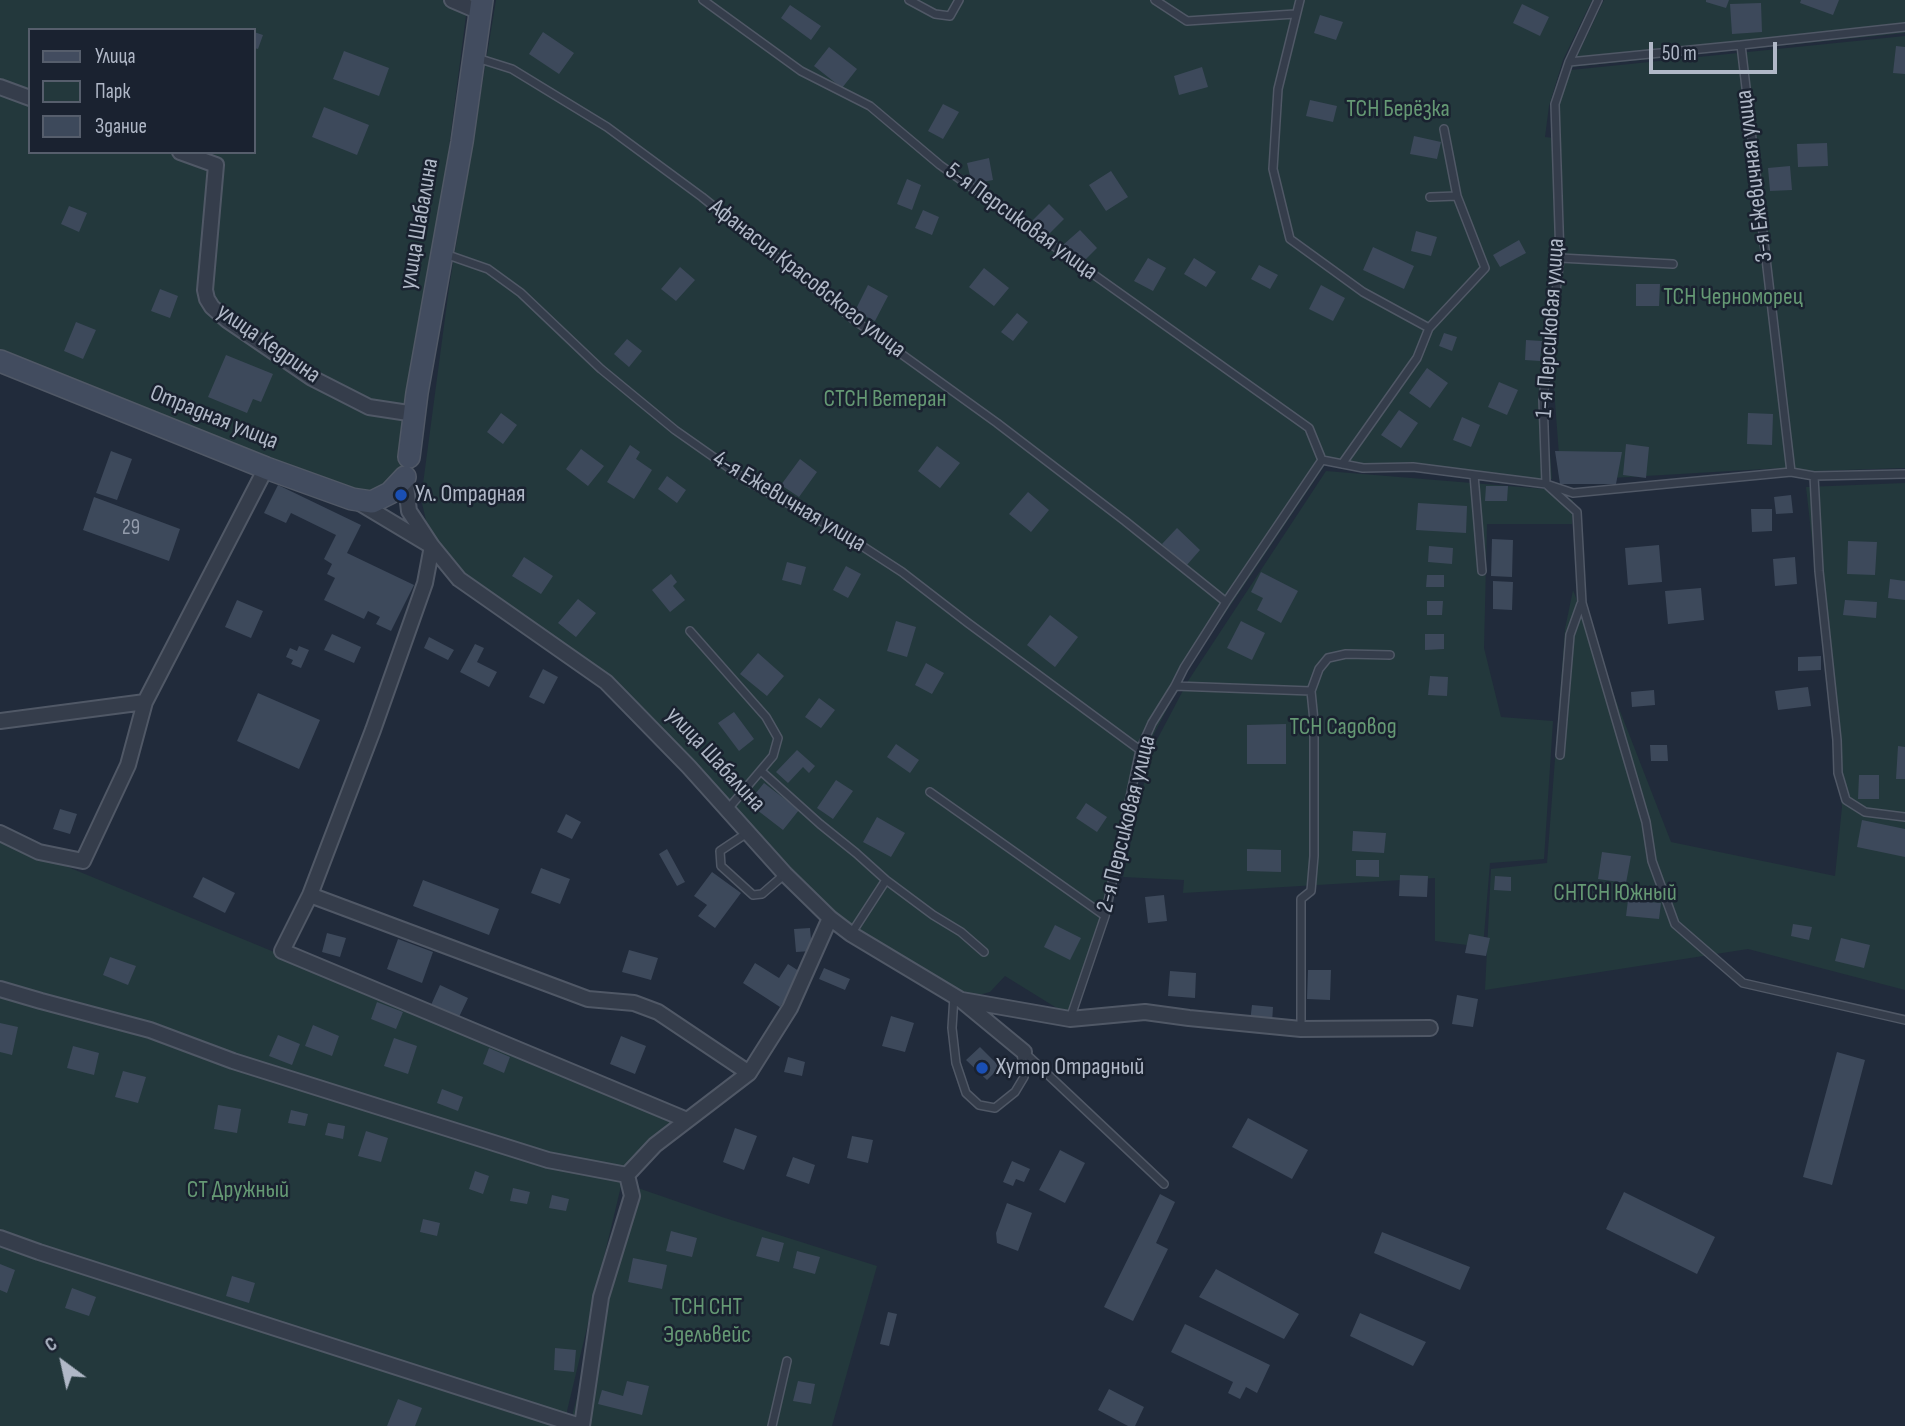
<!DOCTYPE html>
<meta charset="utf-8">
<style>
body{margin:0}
#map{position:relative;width:1905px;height:1426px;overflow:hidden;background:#212b3b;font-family:"Sofia Sans Condensed",sans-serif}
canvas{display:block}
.legend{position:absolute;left:28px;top:28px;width:228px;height:126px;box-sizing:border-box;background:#1a2230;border:2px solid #565e6c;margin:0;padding:9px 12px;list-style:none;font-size:21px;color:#b0b8c7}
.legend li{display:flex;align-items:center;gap:14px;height:35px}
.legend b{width:35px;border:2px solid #565e6c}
.north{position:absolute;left:28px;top:1328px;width:70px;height:70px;-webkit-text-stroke:5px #1a2230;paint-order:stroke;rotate:327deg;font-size:19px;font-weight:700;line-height:28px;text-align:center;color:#b0b8c7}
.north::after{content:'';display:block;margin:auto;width:24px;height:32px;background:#b0b8c7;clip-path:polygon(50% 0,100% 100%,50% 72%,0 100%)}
.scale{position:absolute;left:1649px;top:42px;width:128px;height:32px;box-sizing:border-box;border:4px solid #b0b8c7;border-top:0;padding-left:9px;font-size:21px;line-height:24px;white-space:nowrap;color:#b0b8c7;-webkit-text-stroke:5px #1a2230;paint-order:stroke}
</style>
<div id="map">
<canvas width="1905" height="1426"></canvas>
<ul class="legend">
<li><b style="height:9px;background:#424c5f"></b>Улица</li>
<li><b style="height:19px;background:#23383c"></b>Парк</li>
<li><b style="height:19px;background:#3d495b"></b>Здание</li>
</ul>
<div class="north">С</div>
<div class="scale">50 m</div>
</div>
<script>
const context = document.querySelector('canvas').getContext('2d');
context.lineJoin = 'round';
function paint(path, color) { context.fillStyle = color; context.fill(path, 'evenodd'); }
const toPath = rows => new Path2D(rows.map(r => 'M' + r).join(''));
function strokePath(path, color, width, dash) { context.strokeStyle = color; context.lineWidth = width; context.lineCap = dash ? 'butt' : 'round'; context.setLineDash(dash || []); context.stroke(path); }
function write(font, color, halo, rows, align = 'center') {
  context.font = font + ' "Sofia Sans Condensed",sans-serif'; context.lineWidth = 5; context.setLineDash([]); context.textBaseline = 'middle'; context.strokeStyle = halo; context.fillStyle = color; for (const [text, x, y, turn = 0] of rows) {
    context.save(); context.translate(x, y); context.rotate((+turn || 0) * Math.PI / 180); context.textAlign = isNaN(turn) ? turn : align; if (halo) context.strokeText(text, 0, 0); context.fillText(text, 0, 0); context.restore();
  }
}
const green = toPath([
 [0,0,468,0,409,457,390,493,352,499,0,361],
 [30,30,254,30,254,152,30,152],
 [496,0,1592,0,1563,60,1549,106,1545,137,1554,138,1556,258,1543,364,1552,479,1418,472,1325,465,1189,667,1145,751,1107,906,1068,1015,1005,976,990,992,957,1001,824,918,606,688,433,550,421,499,449,288],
 [1604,0,1905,0,1905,33,1572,67],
 [1905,36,1905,468,1815,471,1782,468,1561,481,1552,363,1565,251,1559,106,1571,70],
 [1326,471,1545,489,1573,500,1572,524,1487,524,1484,648,1501,717,1553,721,1544,859,1490,863,1483,947,1435,941,1435,878,1183,893,1184,880,1123,877,1151,751,1188,681],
 [1905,483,1905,990,1748,949,1485,990,1491,869,1547,863,1565,629,1573,590,1671,842,1835,876,1842,807,1806,487],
 [0,839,427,1015,676,1121,622,1182,567,1411,567,1426,0,1426],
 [635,1187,722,1217,877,1266,832,1426,573,1426,573,1412]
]);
const building = toPath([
 [1706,0,1729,0,1726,8,1706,2],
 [1801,0,1839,0,1833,15,1800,3],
 [1761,3,1762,32,1732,34,1730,4],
 [1522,4,1549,17,1540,36,1513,23],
 [790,5,821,26,811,40,781,18],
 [1320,15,1343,22,1336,40,1314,33],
 [254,32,263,35,258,49,254,48],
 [543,32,574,53,559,74,529,54],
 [1896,46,1905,47,1905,74,1893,73],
 [829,47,857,69,842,88,814,66],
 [344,51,389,68,379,96,333,79],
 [1202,67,1208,87,1179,95,1174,76],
 [1310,100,1337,106,1333,122,1306,116],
 [943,104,959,112,943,139,928,131],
 [324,107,369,125,357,155,312,137],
 [1414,136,1441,142,1437,159,1410,154],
 [1827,143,1828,166,1798,167,1797,144],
 [989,158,993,180,972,184,967,163],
 [1790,166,1792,190,1770,191,1768,168],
 [1111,171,1128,197,1106,211,1089,185],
 [907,179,921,185,912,210,897,204],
 [1049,204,1064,219,1046,237,1031,222],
 [69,206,87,213,79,232,61,224],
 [923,210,939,217,932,235,915,228],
 [1080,230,1097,248,1081,264,1063,245],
 [1416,231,1437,237,1431,256,1411,251],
 [1519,240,1526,253,1500,267,1493,255],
 [1373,247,1414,266,1404,289,1363,270],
 [1148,258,1166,268,1153,291,1134,281],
 [1194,258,1216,272,1206,287,1184,274],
 [1259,265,1278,275,1270,289,1251,279],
 [680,267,695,280,676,301,661,289],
 [984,268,1009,288,994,306,969,287],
 [1636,284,1660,284,1659,306,1636,306],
 [868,285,888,296,875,321,855,311],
 [1321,285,1345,298,1333,321,1309,309],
 [160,289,178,296,170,318,151,311],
 [1017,313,1028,322,1013,341,1001,332],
 [76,322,96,330,83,359,64,351],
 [1444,333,1457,337,1452,351,1439,346],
 [627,339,642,351,629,367,614,354],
 [1526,340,1542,341,1540,361,1525,360],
 [226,355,273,374,261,402,253,399,247,413,208,397],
 [1427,368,1448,383,1430,408,1409,393],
 [1499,382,1518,390,1507,415,1488,407],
 [1399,410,1418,423,1401,448,1381,435],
 [501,413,517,425,503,444,487,432],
 [1748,413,1773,414,1772,445,1747,444],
 [1462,417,1480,425,1471,447,1453,440],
 [1626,444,1649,447,1646,478,1623,475],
 [630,445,640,452,636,459,652,470,634,499,607,482],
 [937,446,960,463,940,488,918,471],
 [581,449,604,466,588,486,566,469],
 [111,451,132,459,117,500,96,493],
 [1555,451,1622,452,1616,484,1560,484],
 [800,459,817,472,799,497,781,485],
 [667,476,686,490,677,503,658,489],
 [278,485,361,525,347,553,414,585,391,631,376,624,380,617,368,611,364,619,324,600,335,578,327,574,332,564,324,559,336,535,291,513,286,523,264,513],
 [1486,486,1508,486,1507,501,1485,501],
 [1028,492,1049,510,1031,532,1009,514],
 [1791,495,1793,513,1776,514,1774,497],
 [94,497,180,529,169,561,83,530],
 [1418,503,1467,506,1466,533,1416,530],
 [1751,509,1772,509,1772,531,1752,532],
 [1177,528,1200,550,1186,566,1162,544],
 [1492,539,1513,540,1512,577,1491,576],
 [1848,541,1877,542,1875,575,1847,574],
 [1659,545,1662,582,1628,585,1625,548],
 [1429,546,1453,548,1452,564,1428,562],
 [524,557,553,576,541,594,512,576],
 [1795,557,1797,584,1775,586,1773,559],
 [787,562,806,567,801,585,782,580],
 [846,566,861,574,848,598,833,590],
 [1261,572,1298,591,1281,623,1257,610,1263,598,1251,592],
 [671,574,677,582,673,586,685,600,670,612,652,590],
 [1427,575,1444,575,1444,587,1426,587],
 [1890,579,1905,581,1905,600,1888,598],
 [1493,581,1513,582,1512,610,1493,609],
 [1701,588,1704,620,1668,624,1665,591],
 [578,599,596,613,576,637,558,623],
 [237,600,263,611,251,638,225,627],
 [1845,600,1877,602,1876,618,1843,615],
 [1427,601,1443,601,1442,615,1427,615],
 [1050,615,1078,637,1055,667,1027,645],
 [896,621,916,627,907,657,887,651],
 [1241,621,1265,633,1252,660,1227,648],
 [332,634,361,647,354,663,324,650],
 [1425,634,1444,634,1444,649,1425,650],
 [429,637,454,650,448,660,424,648],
 [475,644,484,648,477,662,497,672,489,687,460,672],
 [299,646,309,650,301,668,291,664,293,660,286,657,290,648,297,651],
 [758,653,784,676,767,696,740,674],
 [1821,656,1821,670,1798,671,1798,657],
 [926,663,944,673,932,694,915,685],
 [543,669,558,677,544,704,529,697],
 [1430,676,1448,677,1447,696,1428,695],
 [1808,687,1811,706,1778,710,1775,691],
 [1654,690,1655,705,1632,707,1631,692],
 [258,693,320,720,299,769,237,741],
 [819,698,835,710,821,728,805,717],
 [734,712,754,739,739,751,718,723],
 [1286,724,1286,764,1247,764,1247,725],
 [896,744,919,760,910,773,887,757],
 [1650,745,1667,745,1668,761,1651,761],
 [1898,746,1905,747,1905,779,1896,779],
 [797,750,815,766,809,773,803,767,788,783,776,772],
 [1859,775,1879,775,1879,799,1858,799],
 [836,780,853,791,833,819,817,808],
 [764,783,799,810,783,830,748,803],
 [1086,803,1107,817,1097,832,1076,818],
 [60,809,77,814,70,834,53,829],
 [566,814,581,822,572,839,557,832],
 [877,817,905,833,891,857,863,842],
 [1862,820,1905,829,1905,857,1857,847],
 [1353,831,1386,833,1384,853,1352,851],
 [667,849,685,882,677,886,659,854],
 [1247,849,1281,850,1281,872,1247,871],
 [1602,852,1631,856,1626,883,1598,879],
 [1356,860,1379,860,1379,877,1356,876],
 [541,868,570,879,560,904,531,893],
 [712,872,741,893,715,928,698,916,707,905,694,896],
 [1400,875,1428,876,1427,897,1399,896],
 [1495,876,1511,877,1511,891,1494,890],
 [203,877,235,893,225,913,193,897],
 [423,880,499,909,489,935,413,906],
 [1164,895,1167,921,1148,923,1145,897],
 [1628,900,1661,903,1659,919,1626,916],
 [1793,924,1812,927,1809,940,1791,936],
 [1055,925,1081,938,1070,960,1044,947],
 [810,928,812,951,796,952,794,929],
 [327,933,346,938,340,957,322,952],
 [1469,934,1490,938,1486,956,1465,953],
 [1841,938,1870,945,1864,968,1835,961],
 [398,939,433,952,422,983,387,969],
 [629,950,658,958,651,980,622,972],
 [110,957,136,966,128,985,103,975],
 [755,963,779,978,788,964,802,973,780,1007,743,983],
 [824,968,850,979,845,990,819,979],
 [1308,970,1331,970,1330,1000,1307,999],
 [1170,971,1196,973,1195,998,1168,996],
 [440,985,468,998,459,1017,431,1005],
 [1457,995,1478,999,1473,1027,1452,1024],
 [377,1002,403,1012,396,1029,371,1019],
 [1252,1005,1273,1007,1272,1023,1250,1022],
 [891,1016,914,1023,905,1052,882,1046],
 [0,1023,18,1027,12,1055,0,1052],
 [313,1025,339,1036,332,1056,305,1046],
 [278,1035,300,1044,292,1065,269,1056],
 [621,1036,646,1046,635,1074,610,1064],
 [394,1038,417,1046,408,1074,384,1066],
 [73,1046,99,1053,94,1075,67,1068],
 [980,1047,1000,1067,987,1080,966,1060],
 [489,1048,510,1057,504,1073,483,1064],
 [1837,1052,1865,1060,1832,1185,1803,1177],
 [788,1057,805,1062,802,1076,784,1072],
 [123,1071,146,1077,138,1103,115,1097],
 [442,1089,463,1097,458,1111,437,1103],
 [218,1105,241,1109,237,1133,214,1129],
 [291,1110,308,1114,305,1126,288,1123],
 [1248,1118,1308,1150,1292,1179,1232,1147],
 [328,1123,345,1126,343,1139,325,1135],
 [735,1128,757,1136,744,1170,723,1162],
 [366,1131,388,1138,381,1162,358,1156],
 [852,1136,873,1140,868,1163,847,1158],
 [1060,1150,1085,1163,1065,1203,1039,1190],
 [793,1157,815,1165,809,1184,786,1176],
 [1012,1161,1030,1169,1024,1182,1016,1179,1013,1186,1003,1182],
 [475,1171,489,1176,483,1194,469,1189],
 [513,1188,530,1192,527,1204,510,1201],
 [1624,1192,1715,1237,1697,1274,1606,1229],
 [1160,1194,1175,1202,1156,1243,1168,1249,1133,1321,1104,1307],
 [552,1195,569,1199,566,1211,549,1208],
 [1007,1203,1032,1213,1018,1251,997,1243,996,1233],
 [423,1219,440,1223,437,1236,420,1232],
 [671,1231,697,1238,692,1257,666,1251],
 [1382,1232,1470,1267,1460,1290,1374,1253],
 [762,1237,784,1243,779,1262,756,1256],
 [797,1251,820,1257,815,1274,793,1268],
 [633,1258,667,1265,662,1289,628,1282],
 [0,1264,15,1270,7,1293,0,1290],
 [1216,1269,1299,1314,1284,1339,1199,1297],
 [232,1276,255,1283,249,1303,226,1296],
 [72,1288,96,1297,89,1316,65,1308],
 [888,1312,897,1314,889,1346,880,1344],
 [1360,1313,1426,1342,1413,1366,1350,1336],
 [1185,1324,1270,1365,1257,1393,1246,1387,1240,1399,1228,1393,1233,1382,1171,1352],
 [555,1348,576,1350,574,1372,554,1370],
 [627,1381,649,1386,642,1415,598,1404,602,1390,623,1396],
 [798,1381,815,1384,811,1404,793,1401],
 [1109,1389,1144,1407,1135,1426,1128,1426,1098,1410],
 [398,1399,422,1408,415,1426,387,1426]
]);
const service = toPath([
 [703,0,801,71,870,106,940,165,1309,428,1322,460],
 [909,0,935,14,950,16,959,0],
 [1155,0,1187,21,1295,14],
 [1300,0,1278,89,1273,169,1290,239,1363,292,1429,328],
 [1598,0,1569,62,1555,104,1560,258,1543,399,1546,484,1577,512,1582,603,1646,822,1652,861,1675,924,1743,983,1905,1020],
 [1741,45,1791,472],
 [477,58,512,69,607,127,702,197,857,322,997,423,1125,521,1226,602],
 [1569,62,1741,45,1905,27],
 [1430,197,1457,196],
 [445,254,488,269,521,293,601,369,675,430,749,482,839,531,902,572,968,623,1140,750],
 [1560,258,1673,264],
 [1322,460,1363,468,1413,467,1546,484,1573,493,1791,472,1814,476,1905,474],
 [1342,464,1417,358,1429,328,1485,268,1457,196,1444,129],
 [1474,475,1482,571],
 [1814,476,1819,571,1837,740,1838,773,1846,800,1865,812,1905,817],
 [690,631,766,717,778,738,773,756,728,809],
 [1175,686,1311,691,1319,669,1328,658,1346,654,1390,655],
 [1560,755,1570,635,1581,604],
 [761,771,820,824,856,853,886,880,933,915,961,932,984,952],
 [930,792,1105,916],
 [747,833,720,851,721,866,753,895,762,894,785,874],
 [851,934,886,880],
 [954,996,952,1028,956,1063,966,1093,979,1105,995,1108,1015,1092,1024,1077,1021,1051],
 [1070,1019,1105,916,1140,750,1152,723,1175,686,1184,668,1226,602,1322,460],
 [1301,1029,1301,899,1311,891,1314,856,1314,721,1311,691],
 [1024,1052,1164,1184],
 [772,1426,787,1361]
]);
const minor = toPath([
 [452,0,480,12],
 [0,87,30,98],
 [180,152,216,165,205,290,207,299,212,307,227,320,312,378,369,407,415,414],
 [405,477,409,511,432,546,459,579,606,682,689,767,785,874,830,918,851,934,961,1000,1024,1052],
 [358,502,428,544],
 [432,546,425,583,373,730,310,895,282,951,687,1120],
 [0,721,145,702,266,468],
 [0,833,39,852,83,861,128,765,145,702],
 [310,895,588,999,634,1003,658,1012,749,1073],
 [0,989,41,1001,150,1030,233,1061,548,1160,627,1175],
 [962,1000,1070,1019,1145,1012,1189,1018,1301,1029,1430,1028],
 [0,1238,39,1252,580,1426],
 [582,1426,601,1297,632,1196,627,1175,655,1145,749,1073,790,1008,830,918]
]);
const secondary = toPath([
 [0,361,266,468,352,499,372,502,390,493,405,477],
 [409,457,417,393,462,142,482,0]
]);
const markers = [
 [401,495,7,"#1a4fb4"],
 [982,1068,7,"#1a4fb4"]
];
const numberNames = [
 ["29",131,529]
];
const parkNames = [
 ["ТСН Берёзка",1398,110],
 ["ТСН Черноморец",1733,298],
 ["СТСН Ветеран",885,400],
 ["ТСН Садовод",1343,728],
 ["СНТСН Южный",1615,894],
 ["СТ Дружный",238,1191],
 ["ТСН СНТ",707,1308],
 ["Эдельвейс",707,1336]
];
const streetNames = [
 ["3-я Ежевичная улица",1755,176,-97],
 ["5-я Персиковая улица",1021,222,36],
 ["улица Шабалина",420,224,-80],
 ["Афанасия Красовского улица",807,279,38],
 ["1-я Персиковая улица",1551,328,-86],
 ["улица Кедрина",268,344,35],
 ["Отрадная улица",214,418,22],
 ["4-я Ежевичная улица",789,502,31],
 ["улица Шабалина",715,760,47],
 ["2-я Персиковая улица",1127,824,-76]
];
const poiNames = [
 ["Ул. Отрадная",415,495],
 ["Хутор Отрадный",996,1068]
];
paint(green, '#23383c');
paint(building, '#3d495b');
strokePath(service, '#505866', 10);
strokePath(minor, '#505866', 18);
strokePath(secondary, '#505866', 24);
strokePath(service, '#353d4b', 7);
strokePath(minor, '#353d4b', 14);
strokePath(secondary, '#424c5f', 21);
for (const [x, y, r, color] of markers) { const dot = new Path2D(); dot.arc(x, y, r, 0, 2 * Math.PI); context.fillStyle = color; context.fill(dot); strokePath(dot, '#1a2230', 2.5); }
write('21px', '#939cac', null, numberNames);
write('24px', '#659974', '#1a2230', parkNames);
write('24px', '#b0b8c7', '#1a2230', streetNames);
write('24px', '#b0b8c7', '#1a2230', poiNames, 'left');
</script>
